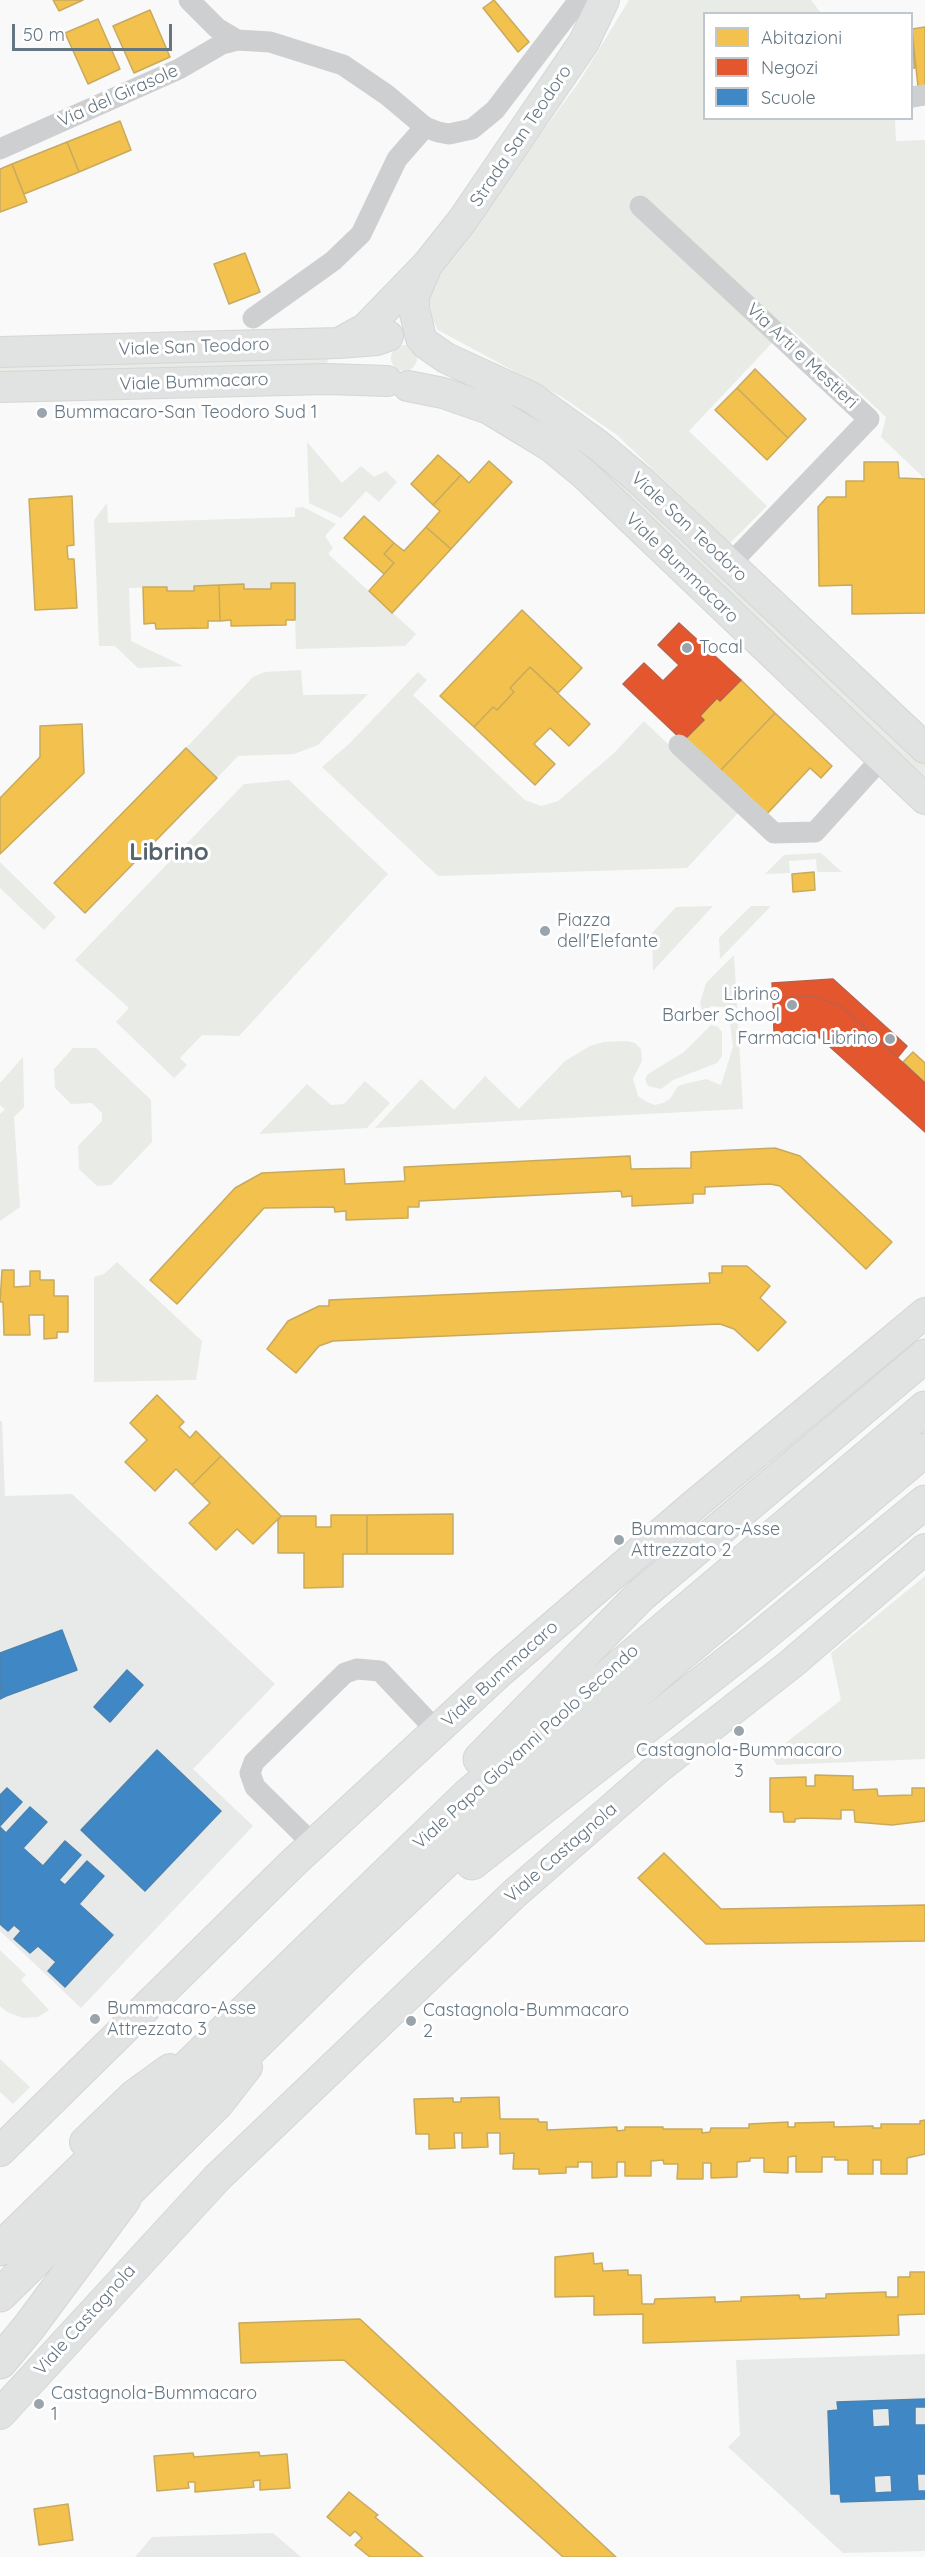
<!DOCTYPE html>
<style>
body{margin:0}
#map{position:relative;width:925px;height:2557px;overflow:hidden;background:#f9f9f9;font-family:Quicksand,sans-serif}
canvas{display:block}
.legend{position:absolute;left:703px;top:12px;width:210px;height:108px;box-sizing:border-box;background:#fff;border:2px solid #c1c8cd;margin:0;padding:8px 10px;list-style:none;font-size:18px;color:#657683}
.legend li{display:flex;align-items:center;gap:12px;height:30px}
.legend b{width:30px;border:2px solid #c1c8cd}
.scale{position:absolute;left:12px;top:24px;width:160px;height:27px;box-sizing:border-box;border:3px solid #657683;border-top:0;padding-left:8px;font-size:18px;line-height:21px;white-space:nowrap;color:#657683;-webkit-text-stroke:4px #fff;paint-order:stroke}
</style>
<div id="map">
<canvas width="925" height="2557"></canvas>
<ul class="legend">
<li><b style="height:16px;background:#f2c14e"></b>Abitazioni</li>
<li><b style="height:16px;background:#e4572e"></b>Negozi</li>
<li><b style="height:16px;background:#3f88c5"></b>Scuole</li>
</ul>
<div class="scale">50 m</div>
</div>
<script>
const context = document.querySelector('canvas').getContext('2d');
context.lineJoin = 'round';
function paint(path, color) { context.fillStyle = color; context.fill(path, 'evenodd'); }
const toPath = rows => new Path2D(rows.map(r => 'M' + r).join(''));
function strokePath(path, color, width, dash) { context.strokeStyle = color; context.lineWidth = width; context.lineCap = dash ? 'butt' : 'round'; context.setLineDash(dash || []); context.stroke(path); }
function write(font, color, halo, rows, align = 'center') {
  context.font = font + ' Quicksand,sans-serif'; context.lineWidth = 6; context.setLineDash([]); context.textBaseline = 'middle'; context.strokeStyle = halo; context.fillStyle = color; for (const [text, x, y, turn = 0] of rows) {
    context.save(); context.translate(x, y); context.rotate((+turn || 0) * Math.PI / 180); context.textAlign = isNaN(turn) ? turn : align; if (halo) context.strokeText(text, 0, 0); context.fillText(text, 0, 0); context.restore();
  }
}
const built = toPath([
 [0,1421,2,1421,5,1496,72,1494,275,1684,193,1769,253,1826,81,2008,0,1931],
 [925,2354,925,2551,843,2553,728,2447,740,2435,736,2360],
 [273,2533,301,2557,135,2557,152,2537]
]);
const green = toPath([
 [629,0,811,0,821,13,704,14,704,118,895,119,896,141,925,140,925,479,881,437,886,417,788,326,689,431,767,506,730,543,617,435,562,397,438,330,431,316,429,293,436,277,579,82],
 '391 358a13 13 0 1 1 26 0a13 13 0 1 1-26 0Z',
 [329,358,326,365,0,375,0,362],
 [451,374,561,428,925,762,925,779,590,464,449,382],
 [307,442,342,483,361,466,374,477,386,471,397,482,379,502,366,491,341,518,309,503],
 [107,503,108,523,295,517,295,508,303,507,336,524,325,536,333,548,328,554,416,634,405,646,296,649,294,583,271,583,271,589,244,589,244,584,194,586,194,591,167,591,166,587,129,588,131,641,183,666,138,668,115,646,99,646,94,520],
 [301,670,303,695,368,694,318,745,294,754,238,756,217,778,186,748,253,677,265,672],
 [418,672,427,680,413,695,525,800,541,806,558,801,614,753,644,721,739,812,687,868,438,876,322,767,349,744],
 [289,780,388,874,239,1036,202,1035,180,1058,187,1065,174,1078,116,1022,129,1008,75,960,244,784],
 [821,853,842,872,817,872,816,859,789,861,790,873,765,874,784,855],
 [0,862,56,917,44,930,0,888],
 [713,906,653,971,652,933,676,907],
 [751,906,771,906,720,959,719,938],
 [734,955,743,1109,375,1128,421,1079,454,1110,485,1076,519,1109,565,1061,590,1046,604,1042,627,1041,635,1043,641,1049,642,1061,633,1079,638,1096,647,1102,655,1105,663,1103,670,1099,678,1086,688,1083,706,1079,721,1085,733,1047,730,1023,723,1007,711,1006,703,1014,700,1003,706,983],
 [711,1025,718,1027,722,1032,722,1056,717,1063,673,1080,661,1089,648,1086,645,1079,648,1074,684,1052],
 [73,1048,96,1048,151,1100,152,1142,111,1185,97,1186,79,1169,78,1146,102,1121,102,1113,92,1103,71,1104,55,1088,54,1069],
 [23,1057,24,1107,14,1117,20,1207,0,1221,0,1114,5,1109,0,1105,0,1083],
 [365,1081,390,1103,367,1128,259,1134,307,1084,331,1105,344,1104],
 [117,1262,202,1341,196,1380,94,1382,94,1277,104,1274],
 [925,1576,925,1759,777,1765,770,1755,841,1700,831,1653],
 [0,1950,26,1975,21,1980,49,2010,38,2017,23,2018,7,2012,0,2006],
 [0,2059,30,2087,13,2104,0,2092]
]);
const homes = toPath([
 [53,0,83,0,59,11,53,0],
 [494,0,529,42,518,52,483,8,494,0],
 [150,10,170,57,134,73,113,26,150,10],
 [98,19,120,69,88,84,65,33,98,19],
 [925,27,925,86,918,87,912,29,925,27],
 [912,43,915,68,912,68,912,43],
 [120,121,131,150,79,172,67,142,120,121],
 [67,142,79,172,24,194,12,164,67,142],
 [12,164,27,202,0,212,0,169,12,164],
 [245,253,260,292,229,304,214,264,245,253],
 [755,369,806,419,788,438,737,388,755,369],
 [737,388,788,438,767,460,715,410,737,388],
 [438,455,461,475,433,505,411,484,438,455],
 [489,461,512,482,451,549,426,527,440,511,433,505,461,475,469,483,489,461],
 [864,462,898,462,899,478,925,479,925,613,852,614,852,585,819,586,818,507,827,497,846,497,846,481,864,481,864,462],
 [72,496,74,545,67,546,68,559,74,559,77,608,35,610,29,499,72,496],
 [364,516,394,543,384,554,394,563,384,574,344,538,364,516],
 [426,527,451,549,392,613,369,591,394,563,384,554,394,543,404,551,426,527],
 [271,583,295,583,295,620,286,620,286,625,231,626,231,620,220,621,219,585,244,584,244,589,271,589,271,583],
 [219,585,220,621,208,621,208,628,156,629,155,623,144,624,143,587,167,587,167,591,194,591,194,586,219,585],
 [522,610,582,668,558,693,530,667,510,688,514,692,497,710,493,707,474,727,440,696,522,610],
 [530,667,590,724,569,746,550,728,534,744,555,764,535,785,474,727,493,707,497,710,514,692,510,688,530,667],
 [741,680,775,713,718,773,683,741,704,720,700,716,717,698,720,701,741,680],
 [775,713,832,766,821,778,810,768,764,817,718,773,775,713],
 [82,724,84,773,0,854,0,798,40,757,40,726,82,724],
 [186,748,217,778,85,913,54,883,186,748],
 [814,872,815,890,793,892,792,874,814,872],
 [913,1052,925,1063,925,1083,903,1062,913,1052],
 [775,1148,800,1156,892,1242,866,1269,780,1186,770,1184,705,1187,705,1194,693,1194,693,1203,632,1206,632,1196,622,1197,621,1191,419,1201,419,1207,408,1207,408,1218,346,1220,346,1211,335,1212,334,1207,264,1208,177,1304,150,1280,235,1188,262,1173,344,1169,345,1184,405,1181,404,1167,630,1156,631,1169,691,1168,691,1152,775,1148],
 [722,1266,747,1266,770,1286,760,1298,786,1322,758,1351,734,1329,720,1324,333,1341,319,1346,296,1373,267,1349,288,1321,319,1306,329,1306,329,1300,710,1283,709,1273,722,1273,722,1266],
 [2,1270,14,1270,14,1287,30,1286,30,1271,40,1271,40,1280,54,1280,54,1296,68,1296,68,1332,57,1332,57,1338,44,1339,44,1315,29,1315,30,1335,4,1335,3,1302,0,1302,2,1270],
 [157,1395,184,1422,179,1427,190,1438,196,1431,221,1456,192,1485,176,1469,155,1491,125,1462,147,1440,130,1423,157,1395],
 [221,1456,281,1516,253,1544,237,1529,216,1550,189,1523,210,1503,192,1485,221,1456],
 [453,1514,453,1554,367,1554,367,1515,453,1514],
 [331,1515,367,1515,367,1554,343,1554,343,1587,304,1588,304,1553,278,1553,278,1520,281,1516,316,1516,316,1527,331,1527,331,1515],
 [815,1775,853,1776,853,1790,877,1789,878,1796,912,1795,912,1788,925,1788,925,1821,892,1825,855,1822,854,1810,841,1810,841,1819,803,1818,795,1819,795,1822,784,1822,783,1812,770,1812,770,1778,806,1777,806,1786,815,1786,815,1775],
 [664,1853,721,1909,925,1905,925,1941,706,1944,638,1878,664,1853],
 [499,2097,500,2119,538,2119,539,2122,547,2122,547,2130,617,2127,617,2131,625,2130,625,2127,663,2127,663,2129,702,2129,702,2133,710,2132,711,2128,749,2128,749,2124,788,2122,788,2127,795,2127,795,2123,834,2122,834,2127,873,2126,873,2128,881,2128,881,2124,920,2124,920,2121,925,2120,925,2154,907,2158,907,2174,881,2174,881,2160,873,2160,873,2174,848,2174,848,2160,835,2160,835,2157,822,2157,822,2172,796,2172,796,2156,788,2157,788,2173,764,2172,764,2158,750,2158,750,2161,737,2162,737,2177,711,2178,711,2163,703,2163,703,2179,677,2179,678,2164,664,2164,663,2160,651,2161,651,2176,625,2176,625,2162,617,2162,617,2177,592,2178,592,2162,578,2162,578,2167,566,2167,566,2173,539,2174,539,2169,513,2169,514,2153,500,2154,500,2133,487,2133,488,2147,462,2148,462,2133,454,2133,455,2148,429,2149,429,2134,416,2134,414,2099,453,2098,453,2102,461,2102,461,2098,499,2097],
 [593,2253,594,2264,602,2263,603,2271,628,2270,628,2275,641,2275,642,2304,654,2304,655,2299,715,2297,715,2302,741,2301,741,2297,799,2295,800,2299,826,2298,826,2294,886,2292,886,2297,898,2297,898,2277,910,2277,910,2272,925,2272,925,2314,898,2315,899,2335,643,2343,643,2314,594,2315,594,2296,555,2297,555,2257,593,2253],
 [360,2319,616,2557,563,2557,344,2360,241,2363,239,2323,360,2319],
 [259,2452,260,2456,287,2454,290,2488,260,2490,260,2480,253,2481,254,2487,195,2492,195,2482,188,2482,189,2488,157,2491,154,2456,193,2453,194,2457,259,2452],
 [349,2492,378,2515,375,2517,423,2557,370,2557,355,2545,362,2538,355,2531,350,2536,327,2517,349,2492],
 [68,2504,73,2540,39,2545,34,2509,68,2504]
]);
const shops = toPath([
 [679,623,741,680,720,701,717,698,700,716,704,720,683,741,623,684,644,663,663,681,679,665,658,645,679,623],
 [833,979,907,1046,898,1057,842,1007,813,996,773,998,772,983,833,979],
 [813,996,842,1007,925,1083,925,1132,820,1038,808,1034,774,1034,773,998,813,996]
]);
const schools = toPath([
 [62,1630,77,1670,6,1696,0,1680,0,1653,62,1630],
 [127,1670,143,1685,110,1722,94,1707,127,1670],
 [0,1680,6,1696,0,1699,0,1680],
 [157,1750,221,1811,145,1891,81,1830,157,1750],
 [7,1788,22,1802,0,1826,0,1795,7,1788],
 [30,1807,47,1822,23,1848,43,1866,65,1841,81,1855,59,1880,65,1885,87,1861,104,1876,79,1904,113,1935,65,1987,48,1971,56,1962,38,1946,30,1953,14,1939,21,1931,14,1925,8,1931,0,1924,0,1827,6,1833,30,1807],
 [925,2399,925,2407,915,2407,915,2425,925,2425,925,2474,917,2474,918,2491,925,2491,925,2499,841,2502,840,2494,831,2494,828,2411,838,2410,837,2402,925,2399],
 [889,2408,890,2426,873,2427,872,2409,889,2408],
 [891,2475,892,2492,875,2493,874,2476,891,2475]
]);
const minor = toPath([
 [189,0,217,28,237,40],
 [912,97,925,95],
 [0,149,179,69,222,44,237,40,270,42,343,65,387,95,425,127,438,132,449,134,472,129,495,110,579,0],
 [640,206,869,419,730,564],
 [253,318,333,261,361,234,397,159,425,127],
 [679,745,774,833,815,832,882,758],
 [313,1844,255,1787,250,1773,254,1762,345,1673,357,1669,380,1671,437,1731]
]);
const secondary = toPath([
 [421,338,414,309,414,296,425,270],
 [339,343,366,328,427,265,462,221,584,42,604,0],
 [426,344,446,358,531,397,598,445,641,481,925,748],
 [0,352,339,343,377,340,388,336],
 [408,386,443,393,489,409,550,446,584,474,925,799],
 [0,387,328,379,387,381],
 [85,2142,134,2095,170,2069],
 [0,2151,293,1863,501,1671,694,1505,925,1313],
 [132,2189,219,2103,247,2067],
 [0,2414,217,2178,514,1894,657,1769,791,1664,925,1549]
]);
const primary = toPath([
 [480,1759,641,1595,925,1356],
 [472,1863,753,1643,925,1502],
 [0,2249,469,1794,925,1408],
 [0,2295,347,1954,492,1817,675,1659,925,1450],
 [0,2362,29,2327,124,2199]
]);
const markers = [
 [42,413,6,"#99a4ac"],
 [687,648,6,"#99a4ac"],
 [545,931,6,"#99a4ac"],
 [792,1005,6,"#99a4ac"],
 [890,1039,6,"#99a4ac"],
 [619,1540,6,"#99a4ac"],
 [739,1731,6,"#99a4ac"],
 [95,2019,6,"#99a4ac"],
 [411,2021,6,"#99a4ac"],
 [39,2404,6,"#99a4ac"]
];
const streetNames = [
 ["Via del Girasole",118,96,-24],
 ["Strada San Teodoro",521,136,-56],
 ["Viale San Teodoro",194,347,-2],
 ["Via Arti e Mestieri",802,356,43],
 ["Viale Bummacaro",194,382,-2],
 ["Viale San Teodoro",689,527,43],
 ["Viale Bummacaro",682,568,44],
 ["Viale Bummacaro",500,1674,-42],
 ["Viale Papa Giovanni Paolo Secondo",526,1747,-42],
 ["Viale Castagnola",561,1853,-41],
 ["Viale Castagnola",85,2320,-48]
];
const poiNames = [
 ["Bummacaro-San Teodoro Sud 1",54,413],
 ["Tocal",699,648],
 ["Piazza",557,921],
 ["dell'Elefante",557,942],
 ["Librino",780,995,"right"],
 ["Barber School",780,1016,"right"],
 ["Farmacia Librino",878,1039,"right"],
 ["Bummacaro-Asse",631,1530],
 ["Attrezzato 2",631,1551],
 ["Castagnola-Bummacaro",739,1751,"center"],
 ["3",739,1772,"center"],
 ["Bummacaro-Asse",107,2009],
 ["Attrezzato 3",107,2030],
 ["Castagnola-Bummacaro",423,2011],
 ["2",423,2032],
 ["Castagnola-Bummacaro",51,2394],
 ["1",51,2415]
];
const districtNames = [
 ["Librino",169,853]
];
paint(built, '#e8e9e9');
paint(green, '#e8ebe6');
paint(homes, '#f2c14e');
strokePath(homes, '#c8aa5e', 1.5);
paint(shops, '#e4572e');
strokePath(shops, '#be6048', 1.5);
paint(schools, '#3f88c5');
strokePath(schools, '#4a83b1', 1.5);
strokePath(secondary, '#d5d6d7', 32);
strokePath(primary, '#d5d6d7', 35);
strokePath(minor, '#cecfd0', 21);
strokePath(secondary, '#e1e2e2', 30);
strokePath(primary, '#e1e2e2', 33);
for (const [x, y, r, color] of markers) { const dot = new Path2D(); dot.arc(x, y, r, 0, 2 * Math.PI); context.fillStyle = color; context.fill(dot); strokePath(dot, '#fff', 2); }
write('18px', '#657683', '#fff', streetNames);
write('18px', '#657683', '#fff', poiNames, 'left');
write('bold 24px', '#57646e', '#fff', districtNames);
</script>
